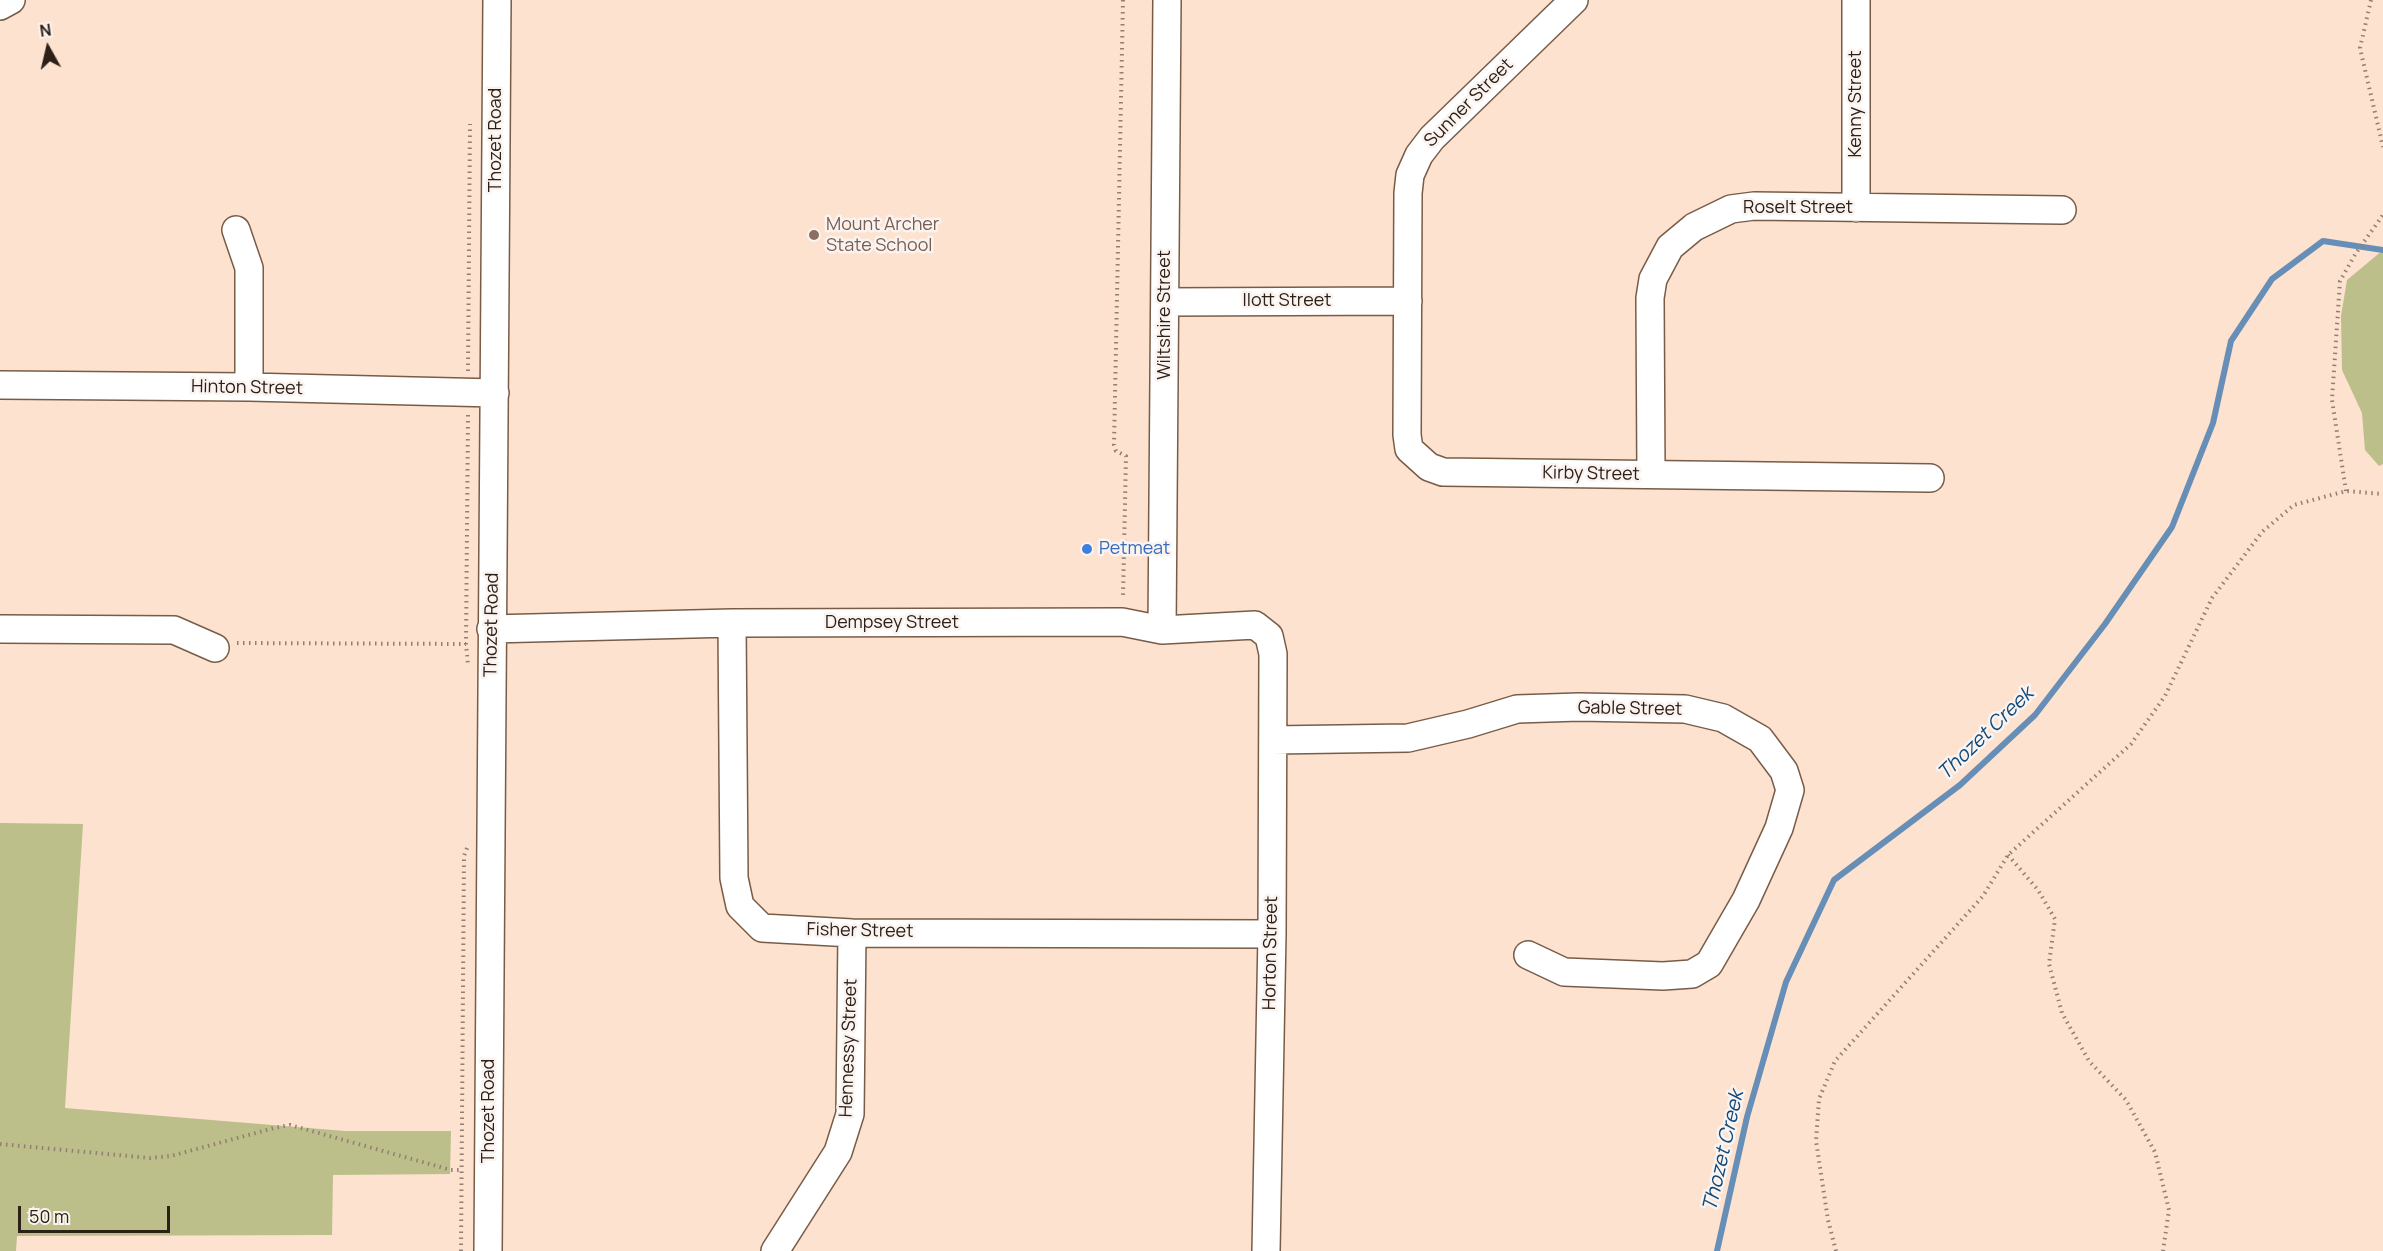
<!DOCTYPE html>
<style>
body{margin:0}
#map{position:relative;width:2383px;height:1251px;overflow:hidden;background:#fce2cf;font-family:Manrope,sans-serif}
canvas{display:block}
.north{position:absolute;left:18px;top:18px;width:60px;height:60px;-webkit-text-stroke:4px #faf3ef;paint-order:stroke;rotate:352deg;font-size:16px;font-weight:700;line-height:24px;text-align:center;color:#2c2018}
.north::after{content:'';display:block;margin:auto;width:21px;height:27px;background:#2c2018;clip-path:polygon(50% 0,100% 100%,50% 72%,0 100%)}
.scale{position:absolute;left:18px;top:1206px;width:152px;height:27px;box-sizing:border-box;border:3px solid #2c2018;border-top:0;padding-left:8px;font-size:18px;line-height:21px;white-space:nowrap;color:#2c2018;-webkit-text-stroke:4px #faf3ef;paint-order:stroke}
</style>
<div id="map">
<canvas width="2383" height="1251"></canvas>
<div class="north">N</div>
<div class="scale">50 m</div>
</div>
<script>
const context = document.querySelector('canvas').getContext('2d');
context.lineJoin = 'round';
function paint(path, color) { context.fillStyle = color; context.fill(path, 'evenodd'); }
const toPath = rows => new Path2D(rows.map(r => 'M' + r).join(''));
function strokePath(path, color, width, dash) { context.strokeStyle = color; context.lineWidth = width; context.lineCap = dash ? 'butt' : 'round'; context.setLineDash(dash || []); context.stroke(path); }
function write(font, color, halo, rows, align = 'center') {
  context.font = font + ' Manrope,sans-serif'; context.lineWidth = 5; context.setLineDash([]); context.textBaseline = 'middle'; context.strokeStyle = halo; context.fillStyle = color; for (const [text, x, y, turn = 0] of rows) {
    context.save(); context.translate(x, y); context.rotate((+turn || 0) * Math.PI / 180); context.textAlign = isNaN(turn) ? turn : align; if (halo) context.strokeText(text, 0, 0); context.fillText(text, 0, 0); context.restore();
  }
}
const green = toPath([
 [2383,250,2383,464,2379,466,2365,450,2362,413,2342,370,2341,316,2347,280],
 [0,823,83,824,65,1108,345,1131,451,1131,450,1174,333,1175,332,1235,17,1236,16,1251,0,1251]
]);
const stream = toPath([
 [1717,1251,1747,1117,1786,982,1834,880,1960,785,2035,715,2105,624,2172,527,2213,423,2231,341,2272,279,2323,241,2383,250]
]);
const path = toPath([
 [1123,0,1114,445,1116,451,1126,456,1123,596],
 [2371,0,2360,48,2383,147],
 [468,371,470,124],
 [468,415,466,644,468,665],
 [2346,491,2332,400,2340,281,2356,253,2383,215],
 [237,643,466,644],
 [2008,855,2038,890,2055,919,2049,964,2062,1013,2089,1061,2126,1100,2155,1152,2169,1210,2163,1251],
 [0,1144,150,1158,171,1156,274,1128,290,1125,451,1170,461,1170],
 [461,1251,464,856,467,848],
 [1836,1251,1828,1220,1816,1141,1819,1099,1835,1061,1983,896,2008,855,2131,744,2165,696,2212,598,2262,532,2294,505,2346,491,2383,494]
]);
const minor = toPath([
 [1574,0,1432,138,1419,155,1410,175,1408,193,1407,435,1409,449,1429,467,1443,472,1930,478],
 [0,6,11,0],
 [1856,208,1856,0],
 [236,230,249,268,249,387],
 [1165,302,1408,301],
 [0,385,249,387,495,393],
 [1651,474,1650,298,1653,279,1670,247,1694,227,1731,209,1754,206,2062,210],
 [732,623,734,878,740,906,762,928,852,933,1272,934],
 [0,629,174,630,215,648],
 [491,629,732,623,1122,622,1162,630,1255,625,1269,636,1273,654,1272,934,1266,1251],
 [1162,630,1167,0],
 [1273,740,1408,738,1468,724,1517,709,1579,707,1685,709,1723,718,1760,739,1784,771,1790,790,1779,828,1746,900,1709,964,1692,974,1663,976,1564,972,1528,955],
 [488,1251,497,0],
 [775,1251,838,1152,850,1114,852,933]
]);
const markers = [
 [814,235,6,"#8d6e63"],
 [1087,549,6,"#3f7fe0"]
];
const streetNames = [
 ["Sunner Street",1469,103,-45],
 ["Kenny Street",1856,104,-90],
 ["Thozet Road",496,140,-90],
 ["Roselt Street",1798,208],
 ["Ilott Street",1287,301],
 ["Wiltshire Street",1165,315,-90],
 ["Hinton Street",247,388,1],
 ["Kirby Street",1591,474,1],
 ["Dempsey Street",892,623],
 ["Thozet Road",492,625,-89],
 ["Gable Street",1630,709,1],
 ["Fisher Street",860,931,1],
 ["Horton Street",1271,953,-89],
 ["Hennessy Street",849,1048,-88],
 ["Thozet Road",489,1111,-90]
];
const educationNames = [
 ["Mount Archer",826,225],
 ["State School",826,246]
];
const shopNames = [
 ["Petmeat",1099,549]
];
const waterNames = [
 ["Thozet Creek",1986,734,-44],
 ["Thozet Creek",1724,1151,-77]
];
paint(green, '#bcbf8a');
strokePath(stream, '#678eb6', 6);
strokePath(minor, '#785c48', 30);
strokePath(path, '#927f72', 4, [1.5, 4.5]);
strokePath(minor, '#fff', 27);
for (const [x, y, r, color] of markers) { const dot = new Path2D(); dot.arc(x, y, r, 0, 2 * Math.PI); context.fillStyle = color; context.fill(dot); strokePath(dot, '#faf3ef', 2); }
write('18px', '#2c2018', '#faf3ef', streetNames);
write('18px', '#785e54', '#faf3ef', educationNames, 'left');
write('18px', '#366cbe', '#faf3ef', shopNames, 'left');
write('italic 20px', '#0d497d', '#faf3ef', waterNames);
</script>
